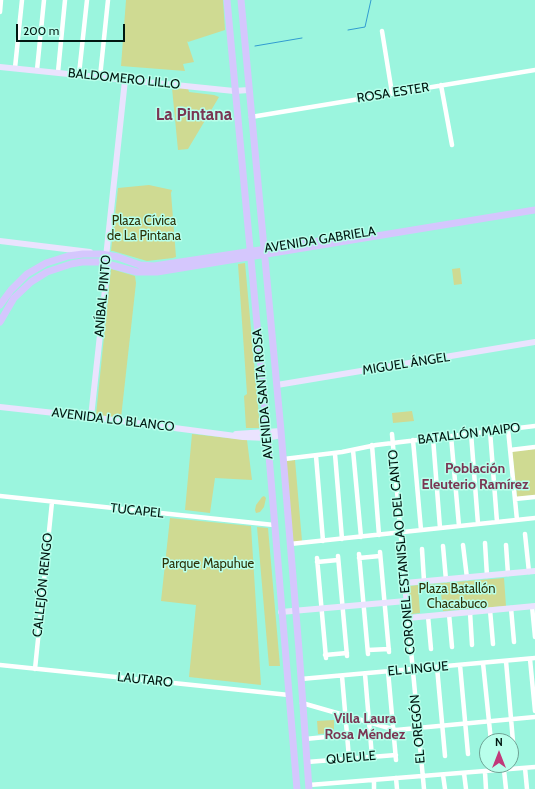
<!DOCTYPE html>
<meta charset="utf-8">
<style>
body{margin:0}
#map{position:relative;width:535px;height:789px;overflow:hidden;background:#9bf5de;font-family:Cabin,sans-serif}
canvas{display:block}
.north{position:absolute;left:479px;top:733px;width:40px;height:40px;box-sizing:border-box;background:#b8ffeb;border:1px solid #6ea294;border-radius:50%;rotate:0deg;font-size:11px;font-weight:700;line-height:16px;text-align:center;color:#001711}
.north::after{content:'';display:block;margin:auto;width:14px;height:18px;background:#c13a7a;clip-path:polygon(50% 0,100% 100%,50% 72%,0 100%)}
.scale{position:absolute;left:16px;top:24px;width:109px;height:18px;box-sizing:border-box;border:2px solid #001711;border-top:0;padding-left:5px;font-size:12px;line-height:14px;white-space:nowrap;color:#001711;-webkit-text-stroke:3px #b8ffeb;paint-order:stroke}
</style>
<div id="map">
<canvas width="535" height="789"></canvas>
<div class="north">N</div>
<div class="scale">200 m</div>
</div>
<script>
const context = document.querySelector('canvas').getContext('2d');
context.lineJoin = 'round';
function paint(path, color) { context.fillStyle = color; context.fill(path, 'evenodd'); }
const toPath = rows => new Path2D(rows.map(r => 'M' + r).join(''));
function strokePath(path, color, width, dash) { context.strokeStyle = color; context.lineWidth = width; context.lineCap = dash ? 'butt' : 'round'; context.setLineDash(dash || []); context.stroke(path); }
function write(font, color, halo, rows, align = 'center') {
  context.font = font + ' Cabin,sans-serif'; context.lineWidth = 3; context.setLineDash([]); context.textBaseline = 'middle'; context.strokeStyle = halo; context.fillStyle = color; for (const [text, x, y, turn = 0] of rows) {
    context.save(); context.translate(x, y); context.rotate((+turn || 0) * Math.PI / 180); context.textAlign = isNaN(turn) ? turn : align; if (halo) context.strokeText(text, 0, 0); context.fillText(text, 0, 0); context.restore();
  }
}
const green = toPath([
 [126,0,223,0,225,30,188,42,187,41,194,62,183,64,185,71,121,66],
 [172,88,188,88,189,92,214,95,219,97,188,149,178,150],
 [149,185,172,190,171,193,176,257,173,258,147,261,113,251,111,251,118,188],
 [245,263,260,428,246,428,244,396,247,394,238,264],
 [460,268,462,284,454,285,452,269],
 [111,269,135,276,136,283,121,418,96,415],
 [412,411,414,421,393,423,392,413],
 [192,434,247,440,252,480,215,478,210,513,185,510],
 [535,449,535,495,517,497,512,451],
 [295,460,302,541,293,542,286,461],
 [264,496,266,498,264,507,260,512,256,513,255,510,256,505,262,497],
 [170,518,251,526,261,685,189,677,196,605,161,601],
 [257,527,268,528,280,666,269,666],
 [504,578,506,606,443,611,440,584,418,586,420,613,411,614,408,586],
 [334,720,334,733,318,734,317,721]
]);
const stream = toPath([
 [348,30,365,27,371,0],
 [255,46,302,38]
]);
const street = toPath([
 [0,12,1,0],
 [382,31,392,93],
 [15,68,22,0],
 [37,70,44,0],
 [58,72,65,0],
 [79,74,87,0],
 [100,77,108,0],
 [441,85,452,145],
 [251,117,535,70],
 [508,429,517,520],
 [490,431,497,522],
 [471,433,478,524],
 [392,434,405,583],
 [451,436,459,526],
 [433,438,440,528],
 [413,440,421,530],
 [372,445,379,535],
 [353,450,361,537],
 [510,450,535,447],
 [335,454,342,539],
 [316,456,323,541],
 [284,459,342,452,376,445,535,426],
 [0,496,274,525],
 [515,499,535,497],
 [525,534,529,572],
 [485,543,487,576],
 [290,544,535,518],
 [463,545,467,578],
 [506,545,508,574],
 [443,546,446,580],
 [422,549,424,581],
 [380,552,389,652],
 [359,554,368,654],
 [338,556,347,656],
 [317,558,326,658],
 [359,558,380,556],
 [317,562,338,560],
 [532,606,535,637],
 [511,608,514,642],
 [490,610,493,644],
 [470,612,472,645],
 [449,614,452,647],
 [428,616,431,649],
 [408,618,424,789],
 [368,650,389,649],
 [325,655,347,653],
 [530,659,535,711],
 [506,661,514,753],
 [483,663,491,741],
 [0,665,289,695],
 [460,665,468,754],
 [437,667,445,756],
 [35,669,52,502],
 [388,671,396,760],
 [365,674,372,757],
 [342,676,349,758],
 [301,679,535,658],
 [302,703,396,730,535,717],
 [305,739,347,735],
 [307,762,396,755],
 [525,768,527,789],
 [504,770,506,789],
 [485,772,486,789],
 [464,773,466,789],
 [443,775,445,789],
 [396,778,397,789],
 [374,780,374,789],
 [309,785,535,767]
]);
const secondary = toPath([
 [0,67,234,91,249,90],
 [0,241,90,252],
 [277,385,535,342],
 [0,407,91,417,243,437,267,438,281,435],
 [91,417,107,271,106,257,125,80],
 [236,434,281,431],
 [535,571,405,583,408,618,535,606],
 [281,612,406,601]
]);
const primary = toPath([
 [227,0,267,432,297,789],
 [241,0,281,431,299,650,309,789],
 [0,305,11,290,27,274,46,263,68,256,83,254,101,254,118,257,140,265,154,266,326,240],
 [0,322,14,298,31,282,47,272,71,264,82,262,100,262,137,272,157,272,535,210]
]);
const streetNames = [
 ["BALDOMERO LILLO",124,79,6],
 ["ROSA ESTER",393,93,-9],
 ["AVENIDA GABRIELA",320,240,-9],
 ["ANÍBAL PINTO",103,296,-85],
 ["MIGUEL ÁNGEL",406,364,-9],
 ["AVENIDA SANTA ROSA",263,394,-95],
 ["AVENIDA LO BLANCO",113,420,7],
 ["BATALLÓN MAIPO",469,434,-7],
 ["TUCAPEL",137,511,6],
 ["CORONEL ESTANISLAO DEL CANTO",402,552,-95],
 ["CALLEJÓN RENGO",43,585,-84],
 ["EL LINGUE",418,669,-5],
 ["LAUTARO",145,680,6],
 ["EL OREGÓN",418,729,-95],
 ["QUEULE",351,758,-5]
];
const parkNames = [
 ["Plaza Cívica",144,221],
 ["de La Pintana",144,236],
 ["Parque Mapuhue",208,564],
 ["Plaza Batallón",457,589],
 ["Chacabuco",457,604]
];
const neighbourhoodNames = [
 ["Población",475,469],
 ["Eleuterio Ramírez",475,485],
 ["Villa Laura",365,719],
 ["Rosa Méndez",365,735]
];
const districtNames = [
 ["La Pintana",194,115]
];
paint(green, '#cfda92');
strokePath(stream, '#319bd0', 1);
strokePath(street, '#fff', 4.5);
strokePath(secondary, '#eae3fe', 6);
strokePath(primary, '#d5c7fd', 7);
write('13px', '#001711', '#b8ffeb', streetNames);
write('13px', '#2d3208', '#b8ffeb', parkNames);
write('bold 14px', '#7a3653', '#b8ffeb', neighbourhoodNames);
write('bold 17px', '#7a3653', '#b8ffeb', districtNames);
</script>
